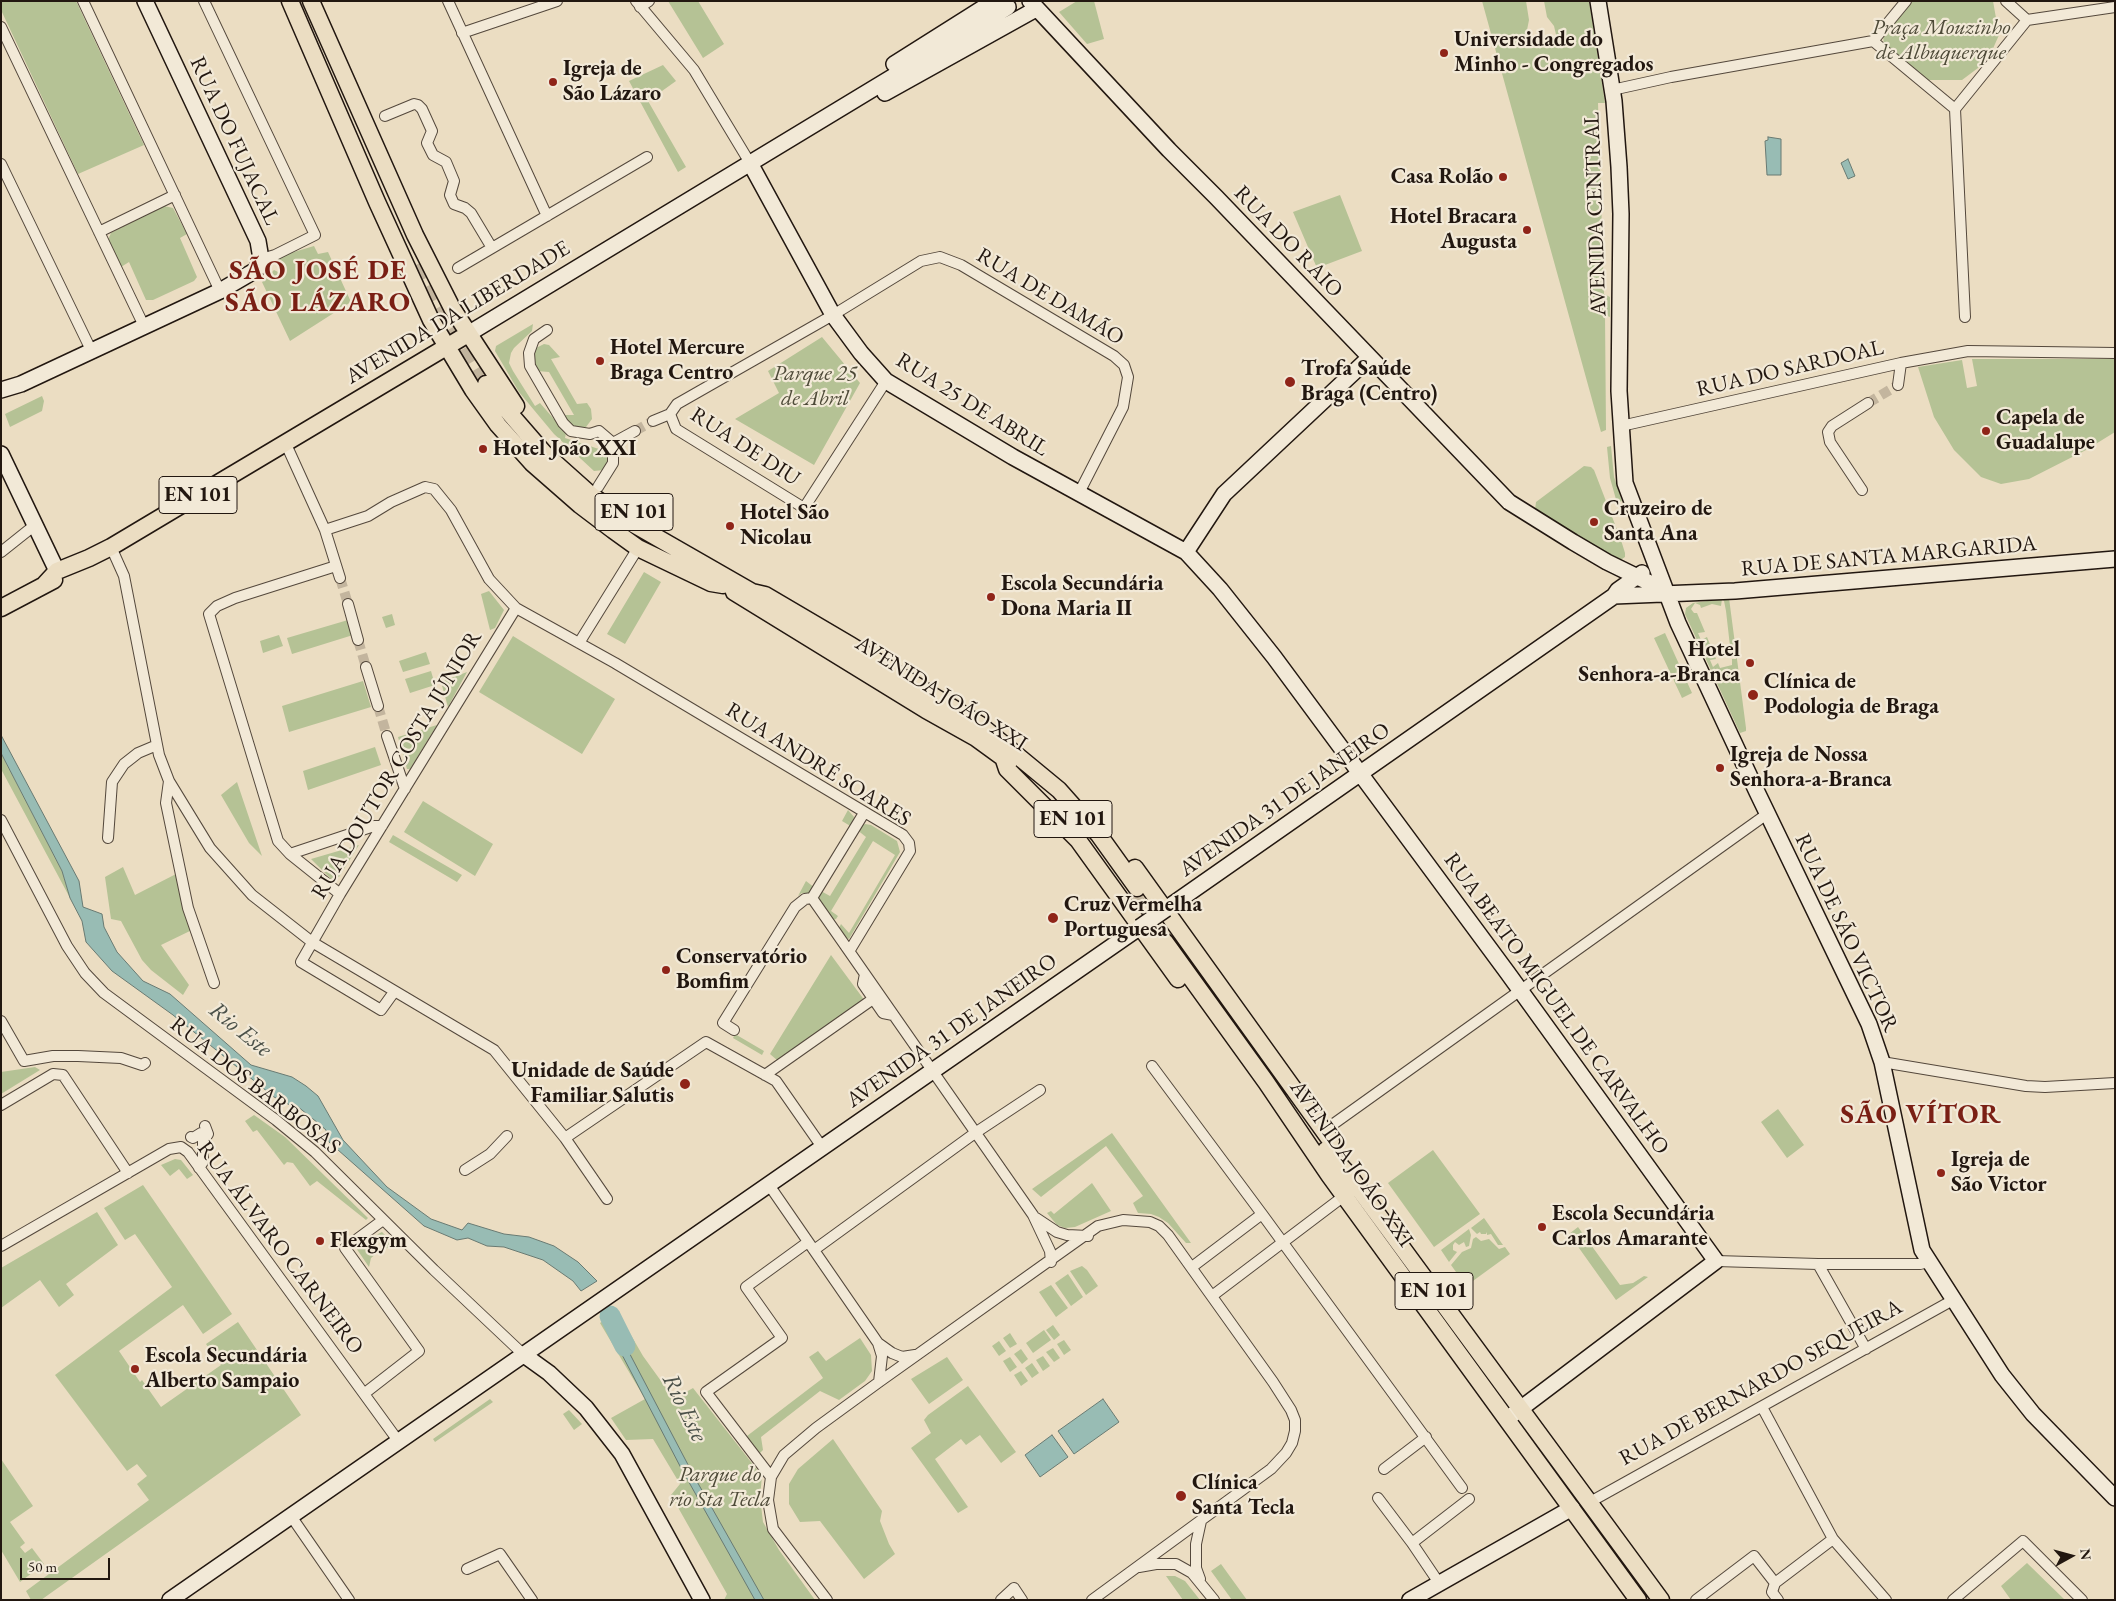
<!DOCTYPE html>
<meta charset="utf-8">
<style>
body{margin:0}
#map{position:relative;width:2116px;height:1601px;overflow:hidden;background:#ebddc2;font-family:"EB Garamond",serif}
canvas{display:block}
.frame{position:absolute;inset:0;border:2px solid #221710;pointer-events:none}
.north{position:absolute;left:2046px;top:1531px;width:50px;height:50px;-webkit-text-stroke:4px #f2e9d7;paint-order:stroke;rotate:83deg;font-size:14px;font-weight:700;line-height:20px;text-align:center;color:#221710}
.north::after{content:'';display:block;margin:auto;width:18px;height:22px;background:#221710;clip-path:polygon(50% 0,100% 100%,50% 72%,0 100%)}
.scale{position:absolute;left:20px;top:1558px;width:90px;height:22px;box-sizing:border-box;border:2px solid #221710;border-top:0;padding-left:6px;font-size:15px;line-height:18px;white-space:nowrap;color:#221710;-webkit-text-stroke:4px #f2e9d7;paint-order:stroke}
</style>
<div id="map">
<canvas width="2116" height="1601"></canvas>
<div class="frame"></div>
<div class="north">N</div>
<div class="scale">50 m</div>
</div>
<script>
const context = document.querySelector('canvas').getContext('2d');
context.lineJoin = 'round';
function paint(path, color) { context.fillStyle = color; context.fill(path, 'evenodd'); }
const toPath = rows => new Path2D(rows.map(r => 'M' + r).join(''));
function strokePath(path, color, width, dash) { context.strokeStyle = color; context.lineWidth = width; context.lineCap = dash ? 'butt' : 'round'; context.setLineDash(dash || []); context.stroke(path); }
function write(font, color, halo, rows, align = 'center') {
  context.font = font + ' "EB Garamond",serif'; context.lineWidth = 4.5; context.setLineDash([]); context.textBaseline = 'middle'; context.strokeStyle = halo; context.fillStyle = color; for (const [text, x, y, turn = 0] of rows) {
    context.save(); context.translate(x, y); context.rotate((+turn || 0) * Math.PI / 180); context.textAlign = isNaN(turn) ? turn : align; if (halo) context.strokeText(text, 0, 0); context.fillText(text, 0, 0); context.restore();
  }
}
const green = toPath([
 [1,1,76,1,144,145,78,174,1,10],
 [668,1,698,1,724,44,703,58],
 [1077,1,1094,1,1104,39,1087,44,1059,12],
 [1482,1,1526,1,1529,20,1527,30,1531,48,1558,43,1554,26,1547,17,1544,1,1589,1,1605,103,1598,103,1604,294,1610,297,1610,317,1605,315,1606,430,1601,432],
 [1910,1,1993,1,1999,35,1991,53,1978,68,1962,80,1925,80,1884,46,1883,34],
 [663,65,676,81,648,101,686,167,678,172,629,81],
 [1340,195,1362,251,1317,268,1293,212],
 [164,206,173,208,187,234,180,238,197,277,194,281,153,300,146,300,129,262,121,267,107,242,111,233],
 [314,246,318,254,328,252,351,302,290,341,262,282,274,270,278,272,280,269,277,266,277,257],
 [533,324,532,331,514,348,511,353,509,363,513,371,535,406,540,403,566,433,565,438,602,450,606,446,608,462,604,470,594,471,554,434,519,392,495,351,496,346],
 [822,337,860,383,814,465,735,419,779,393,768,371],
 [544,344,549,345,560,357,551,359,577,404,587,403,591,409,592,419,586,427,576,428,571,425,564,415,574,415,549,372,537,371,534,367,534,349],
 [1972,359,2115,359,2115,432,2086,450,2029,479,2001,484,1981,477,1954,450,1934,417,1918,367,1962,360,1967,388,1977,386],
 [42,396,44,401,42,411,10,427,5,414],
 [1611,446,1614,477,1622,501,1617,503,1610,478,1607,447],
 [1584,466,1591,467,1594,470,1621,540,1625,553,1625,557,1622,559,1617,559,1535,510,1536,502],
 [644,572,661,582,625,644,607,634],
 [489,591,504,610,495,628,490,630,481,594],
 [1729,598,1746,728,1746,731,1740,733,1685,614,1686,608,1693,603],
 [1722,599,1724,601,1726,611,1731,655,1736,654,1736,659,1732,659,1732,665,1720,668,1718,663,1713,667,1710,660,1716,659,1714,654,1707,637,1701,640,1698,633,1705,632,1697,613,1694,613,1691,609,1695,603,1700,605,1701,608,1712,604,1721,606],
 [392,614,395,625,386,628,382,617],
 [348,620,353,635,292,654,287,638],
 [1665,633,1692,693,1682,698,1654,638],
 [279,635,283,646,263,653,260,641],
 [513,636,615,699,582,754,479,692],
 [426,652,430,664,403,672,399,661],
 [431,671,435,685,410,693,405,679],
 [467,672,448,707,441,682],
 [363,681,371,707,289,732,282,706],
 [437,725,410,769,407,769,398,737],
 [375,747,381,765,308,790,303,771],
 [1,753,62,871,70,898,1,769],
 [237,782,262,856,249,843,221,795],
 [423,801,493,844,475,876,404,832],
 [848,810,854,817,852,827,842,821],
 [865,824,871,825,897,841,900,852,849,939,843,937,839,928,841,924,849,933,895,855,873,841,831,911,838,916,836,919,833,920,817,901,819,890,830,896,866,837,856,829],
 [393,835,462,875,457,882,389,842],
 [359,845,339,877,331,879,311,859],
 [123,867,135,895,176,874,192,930,161,945,189,985,183,995,151,970,142,960,121,921,111,919,105,877],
 [806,881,815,888,808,894,802,893,798,896],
 [831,955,865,1001,778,1061,770,1054],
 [735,1034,764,1051,762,1055,733,1038],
 [35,1067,40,1070,1,1094,1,1072],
 [1778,1109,1804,1145,1787,1158,1761,1122],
 [254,1115,285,1137,368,1218,366,1220,317,1181,310,1186,293,1163,287,1162,284,1165,257,1130,253,1132,245,1121],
 [1112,1133,1191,1243,1186,1243,1168,1223,1159,1217,1151,1214,1138,1213,1133,1203,1143,1196,1106,1146,1041,1197,1032,1189],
 [1433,1150,1480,1214,1434,1247,1388,1183],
 [175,1159,181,1160,193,1175,187,1179,179,1169,170,1176,161,1165],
 [1092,1183,1111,1211,1075,1227,1065,1228,1057,1225,1047,1213,1051,1211,1054,1214],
 [143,1185,232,1314,203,1334,183,1305,119,1351,140,1382,142,1380,161,1407,221,1365,206,1344,238,1322,301,1415,41,1600,31,1600,26,1591,149,1500,137,1484,147,1476,137,1464,127,1471,55,1375,172,1287,135,1234,125,1240,104,1208],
 [97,1212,118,1245,66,1284,74,1295,59,1307,40,1280,1,1308,1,1268],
 [1484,1218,1503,1245,1498,1245,1491,1234,1487,1235,1487,1232,1486,1234,1481,1234,1480,1232,1477,1234,1471,1228],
 [1578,1227,1620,1285,1633,1283,1644,1276,1648,1277,1616,1300,1569,1234],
 [1469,1229,1471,1235,1469,1246,1466,1247,1464,1242,1459,1245,1455,1242,1453,1245,1453,1250,1457,1252,1449,1262,1441,1250],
 [382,1232,395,1245,392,1247,383,1249,376,1238,378,1234],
 [1476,1237,1481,1241,1489,1239,1499,1249,1505,1247,1510,1254,1466,1286,1451,1265,1462,1252,1471,1248,1473,1239],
 [366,1239,370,1240,377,1253,371,1258,369,1267,356,1248],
 [1082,1266,1087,1270,1098,1286,1086,1295,1070,1271],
 [1068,1274,1083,1297,1071,1306,1055,1283],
 [1051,1285,1068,1308,1056,1317,1039,1292],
 [617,1311,643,1356,674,1399,693,1388,762,1476,760,1497,763,1522,779,1550,815,1600,724,1600,727,1594,671,1495,680,1484,653,1439,626,1440,611,1418,645,1399,600,1323],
 [1053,1325,1060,1335,1054,1340,1046,1330],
 [1044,1330,1051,1340,1033,1353,1026,1343],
 [1010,1333,1017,1344,1010,1348,1003,1338],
 [860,1338,871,1355,872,1371,865,1381,839,1400,820,1391,761,1437,763,1450,759,1454,747,1436,823,1378,809,1357,818,1351,826,1361],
 [1064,1340,1071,1350,1064,1355,1057,1344],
 [999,1341,1006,1351,999,1356,992,1346],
 [1053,1348,1060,1358,1054,1362,1046,1352],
 [1021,1349,1028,1359,1022,1364,1014,1354],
 [1043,1356,1050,1366,1043,1371,1036,1360],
 [947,1357,963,1380,929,1404,911,1379],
 [1010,1357,1017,1367,1010,1372,1003,1361],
 [1032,1363,1039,1373,1032,1378,1025,1368],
 [1021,1371,1028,1381,1021,1386,1014,1375],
 [968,1386,1016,1452,1001,1463,980,1435,966,1445,961,1439,935,1459,968,1507,958,1513,911,1448,931,1433,924,1420,928,1415],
 [490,1399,493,1402,435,1442,433,1439],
 [569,1410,582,1424,574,1430,563,1414],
 [833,1439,882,1511,880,1521,889,1544,895,1554,864,1579,820,1521,800,1522,789,1504,789,1484,798,1469],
 [1,1459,33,1506,10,1522,25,1543,20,1547,25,1553,32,1548,44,1564,20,1582,1,1550],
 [2027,1563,2065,1600,2011,1600,2001,1586],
 [1221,1564,1247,1600,1232,1600,1211,1571],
 [1166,1576,1175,1576,1185,1581,1200,1600,1183,1600]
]);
const water = toPath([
 [1768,137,1781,139,1781,175,1767,175,1765,141,1768,140,1768,137],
 [1848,159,1855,176,1848,179,1841,163,1848,159],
 [1,735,79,881,83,907,102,914,104,927,117,952,143,981,170,994,251,1065,292,1077,306,1086,318,1096,343,1140,387,1187,431,1219,462,1230,468,1223,504,1234,529,1237,554,1246,578,1262,597,1281,581,1291,573,1281,543,1260,504,1247,487,1246,468,1238,457,1240,424,1226,329,1142,326,1130,318,1123,297,1106,292,1106,274,1097,173,1015,112,971,86,942,82,921,70,898,62,871,1,753,1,735],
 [612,1320,695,1478,764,1600,755,1600,681,1468,606,1324,612,1320],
 [1103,1399,1119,1422,1074,1454,1058,1431,1103,1399],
 [1052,1435,1068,1457,1040,1477,1025,1455,1052,1435]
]);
const river = toPath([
 [610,1316,625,1346]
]);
const streetTunnel = toPath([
 [1868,403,1898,385],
 [635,431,653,421],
 [340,578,348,604],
 [358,640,366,667],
 [378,706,387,736]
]);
const primaryTunnel = toPath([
 [420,263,445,313,486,384],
 [1130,892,1165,942]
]);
const street = toPath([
 [83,1,220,291],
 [204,1,315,235,275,255,261,259],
 [448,1,547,216],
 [636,1,694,70,750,163],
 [2006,1,2027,20],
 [640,7,649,1],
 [2027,20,2115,7],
 [1,27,144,326],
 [462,33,557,1],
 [1873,41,1955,109],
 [1873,41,1906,1],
 [1612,90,1671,77,1873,41],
 [1955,109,1965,317],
 [1955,109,2027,20],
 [385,116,414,104,418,105,422,109,432,131,427,143,433,155,446,162,454,181,450,195,454,204,465,208,471,213,492,248],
 [1,164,92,352],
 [99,232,175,195],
 [458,268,647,157],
 [547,330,534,339,529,353,530,366,563,423,571,431,590,434,599,431,613,443],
 [1898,385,1901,363],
 [670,414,676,429,804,508,886,381],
 [653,421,670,414,677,404,833,315,921,261,940,257,961,265,1114,356,1124,365,1128,377,1123,407,1079,493],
 [1621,426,1901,363,1968,351,2115,353],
 [285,442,325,530,340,578],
 [613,443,635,431],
 [598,487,613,463,613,443],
 [1862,490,1830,442,1828,432,1832,426,1868,403],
 [325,530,368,516,391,502,425,487,434,489,451,510,489,579,516,608,615,663,903,835,909,843,910,851,850,950],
 [111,547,124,576,159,755,169,781,210,848,252,895,312,942,494,1050,565,1138,607,1199],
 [1,552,35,525],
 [336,566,235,598,217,606,209,614,278,841,290,854,340,894],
 [348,604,358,640],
 [579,643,638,548],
 [366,667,378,706],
 [387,736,405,789],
 [169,781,166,803,188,908,214,983],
 [1,820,67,946,85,973,104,993,276,1120,315,1152,434,1270,524,1355],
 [108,838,112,782,124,764,138,753,157,745],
 [290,854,374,826,382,826],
 [812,898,1033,1215,1050,1251,1051,1262],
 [812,898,864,813],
 [865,974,863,984,883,1013,893,1015],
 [394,992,381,1010,301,962,340,894,516,608],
 [1,1021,24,1061,53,1056,78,1056,121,1058,142,1065,145,1063],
 [734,1030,723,1023,795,907,805,899,812,898],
 [1882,1062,2026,1086,2045,1087,2115,1083],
 [1152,1066,1262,1214],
 [765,1075,873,999],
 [1,1105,53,1074,63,1075,128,1173],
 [1326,1134,1332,1125,1767,814],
 [191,1137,193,1138,201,1133,208,1134],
 [565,1138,706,1042,776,1081,822,1147],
 [199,1168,203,1162,203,1141,208,1134,205,1126],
 [465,1170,490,1154,507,1136],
 [769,1185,878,1343,882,1356,879,1382],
 [1036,1218,1057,1232,1067,1235,1088,1236],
 [1,1246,169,1149,181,1147,188,1152,399,1442],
 [814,1250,975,1133,1040,1090],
 [1716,1261,1818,1264,1920,1264,1929,1262],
 [1818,1264,1866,1349],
 [1192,1267,1262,1214,1462,1488],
 [1212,1296,1344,1196],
 [878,1343,892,1353,902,1357,915,1355],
 [365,1393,419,1351,345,1248,383,1220],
 [1762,1407,1833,1539,1886,1600],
 [1384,1469,1426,1437],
 [771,1477,706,1392,782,1338,746,1287,808,1242],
 [1378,1498,1412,1543,1439,1583],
 [1590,1502,1953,1300],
 [291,1516,349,1600],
 [1412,1543,1469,1499],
 [1139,1567,1156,1564,1176,1564,1192,1573,1214,1600],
 [467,1569,500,1554,532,1600],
 [1200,1579,1196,1568,1196,1544,1201,1521],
 [1775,1583,1772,1592,1778,1600],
 [827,1600,773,1529,768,1500,771,1477,784,1455,816,1428,879,1382,1098,1226,1123,1220,1150,1222,1159,1226,1168,1235,1273,1382,1291,1410,1295,1420,1295,1431,1292,1443,1286,1453,1271,1469,1092,1600],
 [1001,1600,1014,1588,1022,1600],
 [1696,1600,1754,1556,1775,1583,1833,1539],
 [1953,1600,2023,1541,2082,1600]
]);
const secondary = toPath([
 [1030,1,1169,150,1216,197,1509,502,1573,542,1607,562,1652,584,1667,594],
 [1598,1,1614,101,1619,167,1621,214,1619,391,1625,483,1678,623,1757,792,1869,1024,1882,1062,1922,1250,2002,1375,2033,1414,2115,1498],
 [894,64,994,1],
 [885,93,1036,9],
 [750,163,833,315,861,353,886,381,1013,457,1186,552,1220,589,1274,657,1507,972,1716,1261,1507,1419],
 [468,334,1008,7],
 [1,390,21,384,220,291,256,270,261,259,258,241,145,1],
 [1,454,57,571],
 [1186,552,1224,494,1369,358],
 [1614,596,1735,591,2115,559],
 [1166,909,1614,596,1618,590,1642,573],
 [524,1355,549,1373,586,1408,622,1454,702,1600],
 [170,1600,1140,927],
 [1410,1600,1572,1508]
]);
const primary = toPath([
 [290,1,377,202,431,320,473,390,498,425,532,463,580,505,613,530,638,548,711,583,723,585],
 [311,1,415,235,452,308,516,406],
 [486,384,511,415,544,453,591,495,623,518,752,592,765,595,850,645,979,724,1059,790,1099,835,1137,888],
 [45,584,57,571,89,558,111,547,468,334],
 [734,592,926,710,976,738,1009,762],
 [1,608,54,580],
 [1003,757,1007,769,1078,840,1178,979],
 [1135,868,1331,1141],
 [1165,942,1266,1082,1329,1175,1638,1600],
 [1326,1150,1348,1174,1661,1600]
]);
const secondaryBridge = toPath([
 [1140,927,1166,909]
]);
const markers = [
 [1444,53,5,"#8f2418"],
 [553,82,5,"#8f2418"],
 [1503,177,5,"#8f2418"],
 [1527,230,5,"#8f2418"],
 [600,361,5,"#8f2418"],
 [1290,382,6,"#8f2418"],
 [1986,431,5,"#8f2418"],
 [483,449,5,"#8f2418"],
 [1594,522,5,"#8f2418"],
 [730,526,5,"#8f2418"],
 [991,597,5,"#8f2418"],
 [1750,663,5,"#8f2418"],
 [1753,695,6,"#8f2418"],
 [1720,768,5,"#8f2418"],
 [1053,918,6,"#8f2418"],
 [666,970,5,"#8f2418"],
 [685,1084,6,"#8f2418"],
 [1941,1173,5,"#8f2418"],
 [1542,1227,5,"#8f2418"],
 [320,1241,5,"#8f2418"],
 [135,1369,5,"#8f2418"],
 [1181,1496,6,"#8f2418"]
];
const shields = [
 [198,495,78],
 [634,512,78],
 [1073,819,78],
 [1434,1291,78]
];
const shieldNames = [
 ["EN 101",198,495],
 ["EN 101",634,512],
 ["EN 101",1073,819],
 ["EN 101",1434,1291]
];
const parkNames = [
 ["Praça Mouzinho",1941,28],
 ["de Albuquerque",1941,53],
 ["Parque 25",815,374],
 ["de Abril",815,399],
 ["Parque do",720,1475],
 ["rio Sta Tecla",720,1500]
];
const poiNames = [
 ["Universidade do",1454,40],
 ["Minho - Congregados",1454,65],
 ["Igreja de",563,69],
 ["São Lázaro",563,94],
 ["Casa Rolão",1493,177,"right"],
 ["Hotel Bracara",1517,217,"right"],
 ["Augusta",1517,242,"right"],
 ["Hotel Mercure",610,348],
 ["Braga Centro",610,373],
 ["Trofa Saúde",1301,369],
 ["Braga (Centro)",1301,394],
 ["Capela de",1996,418],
 ["Guadalupe",1996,443],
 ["Hotel João XXI",493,449],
 ["Cruzeiro de",1604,509],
 ["Santa Ana",1604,534],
 ["Hotel São",740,513],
 ["Nicolau",740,538],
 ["Escola Secundária",1001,584],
 ["Dona Maria II",1001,609],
 ["Hotel",1740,650,"right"],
 ["Senhora-a-Branca",1740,675,"right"],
 ["Clínica de",1764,682],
 ["Podologia de Braga",1764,707],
 ["Igreja de Nossa",1730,755],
 ["Senhora-a-Branca",1730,780],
 ["Cruz Vermelha",1064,905],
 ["Portuguesa",1064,930],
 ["Conservatório",676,957],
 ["Bomfim",676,982],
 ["Unidade de Saúde",674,1071,"right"],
 ["Familiar Salutis",674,1096,"right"],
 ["Igreja de",1951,1160],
 ["São Victor",1951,1185],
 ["Escola Secundária",1552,1214],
 ["Carlos Amarante",1552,1239],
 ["Flexgym",330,1241],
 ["Escola Secundária",145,1356],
 ["Alberto Sampaio",145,1381],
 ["Clínica",1192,1483],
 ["Santa Tecla",1192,1508]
];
const streetNames = [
 ["RUA DO FUJACAL",234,141,65],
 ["AVENIDA CENTRAL",1596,214,-92],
 ["RUA DO RAIO",1288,242,46],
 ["RUA DE DAMÃO",1050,297,31],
 ["AVENIDA DA LIBERDADE",458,313,-31],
 ["RUA DO SARDOAL",1790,369,-13],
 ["RUA 25 DE ABRIL",972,405,32],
 ["RUA DE DIU",745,447,33],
 ["RUA DE SANTA MARGARIDA",1889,557,-5],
 ["AVENIDA JOÃO XXI",941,694,32],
 ["RUA DOUTOR COSTA JÚNIOR",397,765,-59],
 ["RUA ANDRÉ SOARES",818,765,32],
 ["AVENIDA 31 DE JANEIRO",1285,800,-35],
 ["RUA DE SÃO VICTOR",1846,933,65],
 ["RUA BEATO MIGUEL DE CARVALHO",1556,1004,54],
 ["AVENIDA 31 DE JANEIRO",952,1031,-35],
 ["RUA DOS BARBOSAS",255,1086,38],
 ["AVENIDA JOÃO XXI",1351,1164,55],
 ["RUA ÁLVARO CARNEIRO",280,1248,53],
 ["RUA DE BERNARDO SEQUEIRA",1761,1383,-29]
];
const waterNames = [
 ["Rio Este",240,1030,39],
 ["Rio Este",684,1408,64]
];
const districtNames = [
 ["SÃO JOSÉ DE",318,271],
 ["SÃO LÁZARO",318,303],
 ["SÃO VÍTOR",1921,1115]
];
paint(green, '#b5c295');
paint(water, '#98bcb4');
strokePath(water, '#697a72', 1);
strokePath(river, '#98bcb4', 21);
strokePath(streetTunnel, '#c3b59e', 10, [10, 5]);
strokePath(primaryTunnel, '#c3b59e', 16, [16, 8]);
strokePath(street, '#54483c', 12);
strokePath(secondary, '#221710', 18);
strokePath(primary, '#221710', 19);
strokePath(street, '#f2e9d7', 10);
strokePath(secondary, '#f2e9d7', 15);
strokePath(primary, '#ebddc2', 16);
strokePath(secondaryBridge, '#221710', 18, []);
strokePath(secondaryBridge, '#f2e9d7', 15);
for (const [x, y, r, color] of markers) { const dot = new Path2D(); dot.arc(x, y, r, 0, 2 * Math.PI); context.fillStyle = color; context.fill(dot); strokePath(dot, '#f2e9d7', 2); }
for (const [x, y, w] of shields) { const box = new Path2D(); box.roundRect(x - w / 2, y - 18.5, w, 37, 4); context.fillStyle = '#f2e9d7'; context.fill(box); strokePath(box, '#221710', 1); }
write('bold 21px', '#221710', null, shieldNames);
write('italic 22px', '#4e4a38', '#f2e9d7', parkNames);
write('bold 22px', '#221710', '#f2e9d7', poiNames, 'left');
write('22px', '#221710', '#f2e9d7', streetNames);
write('italic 24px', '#4b5149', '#f2e9d7', waterNames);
context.letterSpacing = '1px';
write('bold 28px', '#7a1f14', '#f2e9d7', districtNames);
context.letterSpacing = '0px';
</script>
